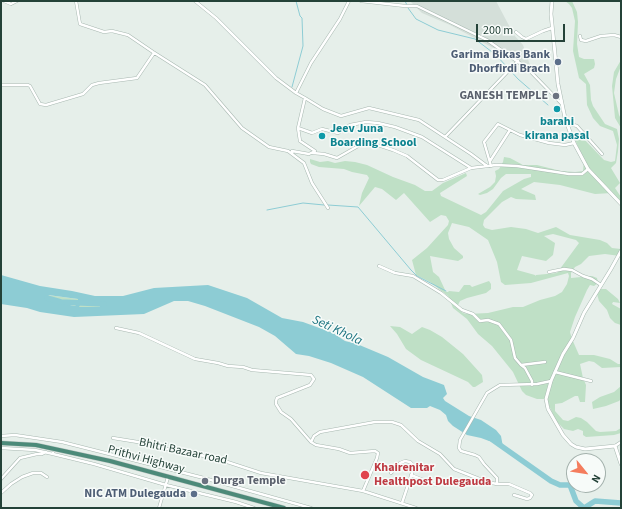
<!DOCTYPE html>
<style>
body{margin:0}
#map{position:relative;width:622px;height:509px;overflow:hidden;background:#e6efea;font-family:"Source Sans 3",sans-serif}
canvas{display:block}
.frame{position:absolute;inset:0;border:2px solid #244238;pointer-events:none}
.north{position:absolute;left:566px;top:453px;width:40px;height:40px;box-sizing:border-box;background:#f7fbf9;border:1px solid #a3b1ac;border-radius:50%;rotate:120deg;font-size:11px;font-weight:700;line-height:16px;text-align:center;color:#244238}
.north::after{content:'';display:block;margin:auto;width:14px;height:18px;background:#f47d5e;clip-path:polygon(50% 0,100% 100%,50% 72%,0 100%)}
.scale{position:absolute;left:476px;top:24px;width:89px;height:18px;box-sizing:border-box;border:2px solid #244238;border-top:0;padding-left:5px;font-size:12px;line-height:14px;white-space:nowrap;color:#244238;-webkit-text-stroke:3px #f7fbf9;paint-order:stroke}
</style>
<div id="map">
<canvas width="622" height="509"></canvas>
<div class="frame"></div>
<div class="north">N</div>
<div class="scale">200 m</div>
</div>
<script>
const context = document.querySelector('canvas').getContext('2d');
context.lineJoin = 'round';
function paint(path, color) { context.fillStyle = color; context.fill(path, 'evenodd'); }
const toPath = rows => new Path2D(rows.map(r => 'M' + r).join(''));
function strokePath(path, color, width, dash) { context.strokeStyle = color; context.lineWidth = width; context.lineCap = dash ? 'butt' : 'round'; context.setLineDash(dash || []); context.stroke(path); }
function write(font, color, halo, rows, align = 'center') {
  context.font = font + ' "Source Sans 3",sans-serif'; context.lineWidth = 3; context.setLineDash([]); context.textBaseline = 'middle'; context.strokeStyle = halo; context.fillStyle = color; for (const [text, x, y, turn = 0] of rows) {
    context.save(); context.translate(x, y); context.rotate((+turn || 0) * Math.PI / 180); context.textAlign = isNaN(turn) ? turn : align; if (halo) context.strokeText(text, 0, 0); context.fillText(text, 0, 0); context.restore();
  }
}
const built = toPath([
 [410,1,496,1,514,35,523,45,531,68,450,25,422,13]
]);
const green = toPath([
 [565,1,572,1,577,12,578,22,577,44,579,57,584,59,594,59,595,64,594,68,584,74,590,85,591,100,593,106,605,124,617,129,619,139,618,151,616,163,611,168,620,183,615,188,621,197,621,204,612,193,595,194,560,185,534,182,521,189,535,195,536,200,516,199,511,197,502,202,484,220,483,225,485,228,492,230,511,227,526,229,538,233,556,227,570,235,600,240,607,243,612,248,621,249,621,255,620,256,605,254,589,256,581,264,575,267,571,273,571,278,592,276,597,278,598,283,594,286,590,285,587,290,575,317,570,332,572,339,579,355,594,355,610,359,618,364,621,364,621,367,602,368,594,362,589,361,580,364,583,378,586,385,585,402,580,402,578,396,575,396,562,403,555,404,555,411,563,420,568,421,576,417,581,418,587,422,596,431,600,432,616,431,621,428,621,433,614,435,586,437,583,435,583,431,578,429,573,431,564,429,556,421,546,399,537,399,526,395,522,391,513,372,492,346,478,334,467,319,453,308,448,296,430,282,416,275,412,260,427,248,448,225,449,221,446,216,441,215,430,222,404,193,396,200,382,189,375,187,359,206,362,193,369,178,367,175,352,172,344,169,319,167,311,164,310,162,310,159,320,162,328,161,335,163,345,161,355,162,367,165,393,177,415,185,425,191,432,191,443,183,466,173,467,176,440,193,441,196,481,215,486,212,503,191,524,179,531,177,531,174,506,174,501,178,493,189,487,193,480,195,478,194,490,187,495,182,496,176,495,171,499,169,503,162,504,157,510,158,523,165,537,165,561,171,575,172,583,171,584,160,572,133,577,134,583,138,604,160,611,162,615,161,617,145,613,131,600,126,593,118,587,105,586,84,579,78,573,51,575,21,572,8,569,4],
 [452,223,469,227,488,240,497,262,501,282,505,285,531,283,568,273,569,276,567,284,562,292,555,296,540,300,523,307,513,307,488,313,467,314,463,313,457,307,460,301,467,298,486,293,491,289,491,284,489,281,472,287,470,285,464,285,459,292,449,291,448,292,446,292,439,277,433,272,430,256,458,261,463,258,463,256,454,248,449,239,448,233],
 [553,234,576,240,579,243,557,273,536,275,535,276,535,275,517,270,522,256,546,261,553,255,555,243,544,236],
 [621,60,621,66,616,79,614,93,619,115,621,119,621,128,615,118,612,86,614,72],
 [601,289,606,289,618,299,620,303,613,302,612,304,621,309,621,325,615,323,610,318,607,310,599,301,597,294],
 [47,295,78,299,78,302,75,306,70,305,55,301],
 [89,301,98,304,100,307,78,307,82,302],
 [390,326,400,327,412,334,422,327,430,330,442,337,463,354,482,375,483,382,475,387,473,387,468,382,421,360,406,349,397,334],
 [621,386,621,399,619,401,606,406,593,409,592,402,600,397,614,392]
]);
const water = toPath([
 [1,275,40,286,72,291,95,296,123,296,154,288,208,285,247,298,282,318,303,322,333,333,345,341,357,344,388,357,423,377,444,385,447,394,443,398,445,401,469,416,481,420,496,430,501,436,503,447,496,442,489,441,481,438,467,435,453,426,448,421,446,415,440,410,430,406,427,408,411,408,363,377,331,363,309,356,296,354,275,336,259,327,205,306,188,301,174,301,144,314,74,317,40,312,27,308,1,304],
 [48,295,78,299,78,302,75,306,70,305,55,301],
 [89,301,98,304,100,307,79,307,82,302]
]);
const stream = toPath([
 [405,1,407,5],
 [408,8,416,19,438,30,475,39,496,55,518,79,548,105],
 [292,87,303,46,302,18,300,16,296,1],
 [328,205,358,207,411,270,417,276,446,291],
 [267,210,303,203,324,205]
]);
const river = toPath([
 [47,298,61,302,104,304],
 [490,438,551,481,560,485,570,485,576,501,584,508,595,501,621,503]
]);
const minor = toPath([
 [4,1,11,4,17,1],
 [76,1,80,24,104,32,112,31,128,35,153,52,205,85,242,128,269,147,288,151,292,154],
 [195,1,216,18,276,78,296,93],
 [361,1,405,6,417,6,487,40,528,69,561,103],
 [516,32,522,37,526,39,543,31,552,28],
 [580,36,581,40,586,41,601,36,614,35,621,37],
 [1,85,28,85,30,86,40,104,46,105,83,94,92,85,99,83,137,78,154,53],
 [305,98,323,109,341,116,369,108,419,120,471,154,487,166],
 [567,123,577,126,602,154],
 [298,128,312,133,322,129,338,133,350,125,366,122,378,123,395,127,422,137,471,168],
 [445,137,518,61],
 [313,153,324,154,337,158,360,145,381,146,393,150,407,156,438,180,443,180,471,168,496,165,517,166,569,174,582,174,588,169],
 [490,161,510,130],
 [491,166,484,142,498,124,520,135,549,143,565,145,574,143],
 [328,208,312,183,304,163,292,154,292,151,309,154,315,151,300,141,298,128,305,98,296,93,311,63,340,19,349,1],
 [379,266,395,273,413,276,441,293,462,310,473,314,480,321,488,320,499,324,511,340,515,358,521,365,525,368,532,381,532,385],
 [549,272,564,269,572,270,583,276,592,279,601,285],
 [116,328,139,333,195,359,218,363,228,366,243,367,252,370,311,375,314,379,310,385,277,398,276,401,276,404,281,412,291,419,311,442,314,436,320,432,375,422,392,422,401,425,418,441,440,454,454,469,487,482,497,484,497,478,484,464,479,457,475,455,461,451,459,448,460,440,487,393,495,388,500,385,537,384,551,381],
 [521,365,545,362],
 [555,372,591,381],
 [1,436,15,435,62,442,200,477,311,508],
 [113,438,144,443,167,449,215,458,261,473,363,491,416,508],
 [311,442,316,445,339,449,350,453,375,451,378,453,377,458,363,491],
 [615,446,621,442],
 [1,448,35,450,53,454,53,453],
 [53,454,94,464,166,485,236,502,254,508],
 [391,473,400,463,405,461,410,462,413,465,414,467,402,503],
 [411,475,436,485],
 [1,479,20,458,37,454,42,454,46,452],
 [497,484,509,484,530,493,532,495,530,498,527,499,514,495],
 [1,493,11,484,22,477,33,473,41,473,47,477],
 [159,508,168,477]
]);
const tertiary = toPath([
 [552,1,551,14,558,84,565,118,574,143,588,169,621,204],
 [621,251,611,269,584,313,573,338,563,354,551,381,546,399,548,409,563,435,571,444,576,447,585,449,615,446,621,464]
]);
const trunk = toPath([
 [1,443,36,445,110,461,284,508]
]);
const markers = [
 [558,62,4,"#5c6f8a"],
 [556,96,4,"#6b7280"],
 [557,109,4,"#0f9aa8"],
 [322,136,4,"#0f9aa8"],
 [365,475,5,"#e0444e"],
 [205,481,4,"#6b7280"],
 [194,494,4,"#5c6f8a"]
];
const serviceNames = [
 ["Garima Bikas Bank",550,55],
 ["Dhorfirdi Brach",550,69],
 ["NIC ATM Dulegauda",186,494]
];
const worshipNames = [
 ["GANESH TEMPLE",548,96],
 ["Durga Temple",213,481,"left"]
];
const cultureNames = [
 ["barahi",557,122],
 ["kirana pasal",557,136],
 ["Jeev Juna",330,129,"left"],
 ["Boarding School",330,143,"left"]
];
const streetNames = [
 ["Bhitri Bazaar road",183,452,12],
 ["Prithvi Highway",146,460,15]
];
const healthNames = [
 ["Khairenitar",374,468],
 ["Healthpost Dulegauda",374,482]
];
const waterNames = [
 ["Seti Khola",337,331,25]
];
paint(built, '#d4dfd9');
paint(green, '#bfe0c6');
paint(water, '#8dccd4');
strokePath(stream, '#8dccd4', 1);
strokePath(river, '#8dccd4', 5.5);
strokePath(minor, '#a8b8b1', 3.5);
strokePath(tertiary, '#a8b8b1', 4);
strokePath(trunk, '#c2cac7', 5);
strokePath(minor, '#fff', 2.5);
strokePath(tertiary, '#fff', 3);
strokePath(trunk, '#4c8a79', 4);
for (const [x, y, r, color] of markers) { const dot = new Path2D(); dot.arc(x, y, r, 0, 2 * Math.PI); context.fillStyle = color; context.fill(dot); strokePath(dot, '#f7fbf9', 1.5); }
write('bold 12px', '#4e5e75', '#f7fbf9', serviceNames, 'right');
write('bold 12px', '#5b616d', '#f7fbf9', worshipNames, 'right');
write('bold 12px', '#0d838f', '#f7fbf9', cultureNames);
write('12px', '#244238', '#f7fbf9', streetNames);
write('bold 12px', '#be3a42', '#f7fbf9', healthNames, 'left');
write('italic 13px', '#1c7480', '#f7fbf9', waterNames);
</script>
